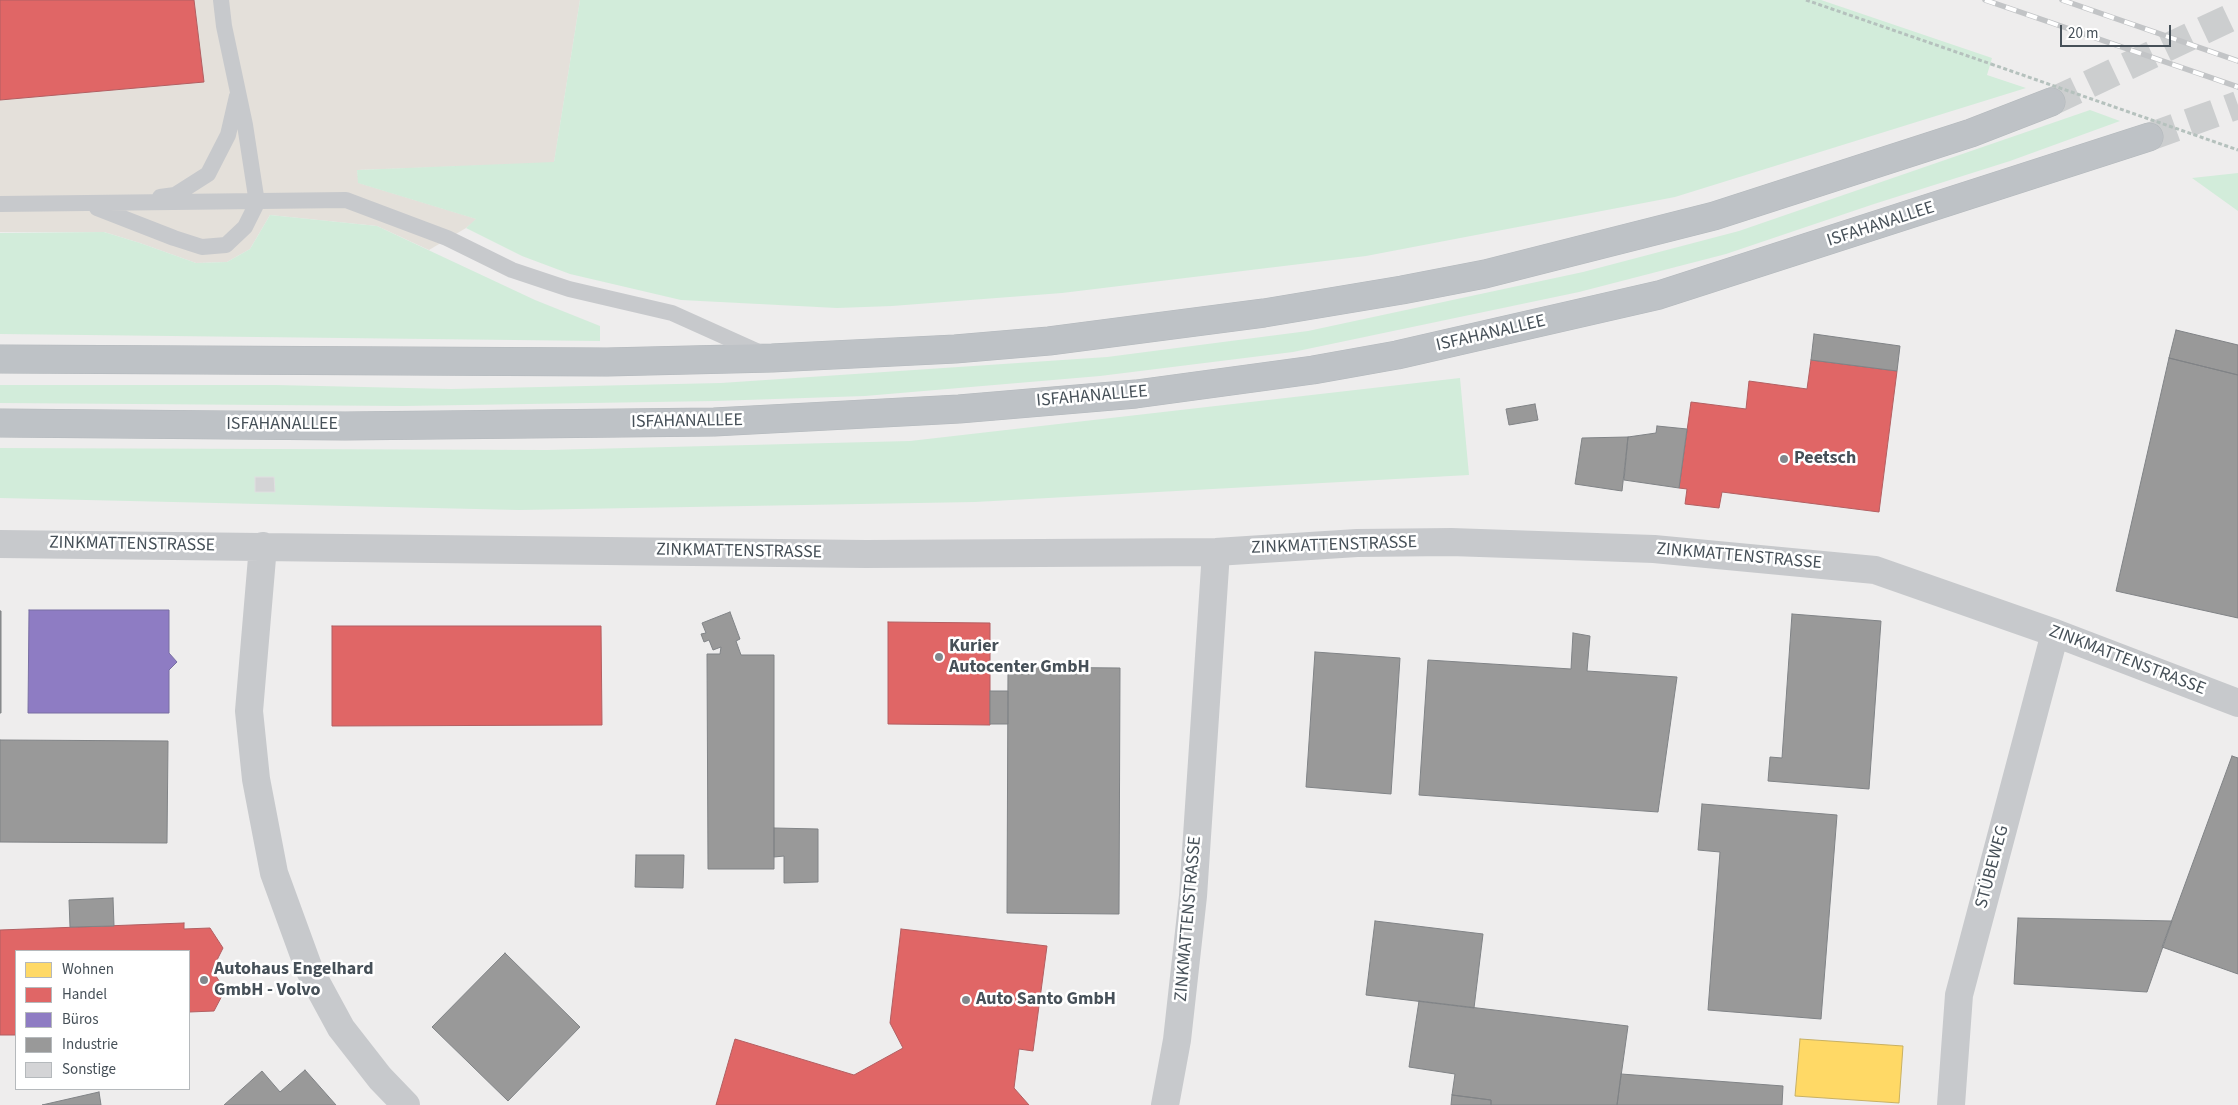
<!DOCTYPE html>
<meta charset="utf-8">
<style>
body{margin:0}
#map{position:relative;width:2238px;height:1105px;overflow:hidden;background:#eeeded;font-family:"Source Sans 3",sans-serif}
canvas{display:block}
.legend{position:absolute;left:15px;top:950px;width:175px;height:140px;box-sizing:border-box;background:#fff;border:1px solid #b5b9bc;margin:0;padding:6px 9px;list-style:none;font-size:15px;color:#465058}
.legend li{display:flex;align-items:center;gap:10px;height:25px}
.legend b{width:25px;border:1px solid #b5b9bc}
.scale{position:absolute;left:2060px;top:25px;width:111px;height:22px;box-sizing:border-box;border:2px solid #465058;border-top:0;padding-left:6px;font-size:15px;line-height:18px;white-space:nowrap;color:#465058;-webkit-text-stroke:4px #fff;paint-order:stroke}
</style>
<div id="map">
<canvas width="2238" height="1105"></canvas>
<ul class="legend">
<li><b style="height:14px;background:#ffd966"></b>Wohnen</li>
<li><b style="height:14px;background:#e06666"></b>Handel</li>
<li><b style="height:14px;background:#8e7cc3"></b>Büros</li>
<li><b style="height:14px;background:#999"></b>Industrie</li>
<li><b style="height:14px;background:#d4d4d6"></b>Sonstige</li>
</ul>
<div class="scale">20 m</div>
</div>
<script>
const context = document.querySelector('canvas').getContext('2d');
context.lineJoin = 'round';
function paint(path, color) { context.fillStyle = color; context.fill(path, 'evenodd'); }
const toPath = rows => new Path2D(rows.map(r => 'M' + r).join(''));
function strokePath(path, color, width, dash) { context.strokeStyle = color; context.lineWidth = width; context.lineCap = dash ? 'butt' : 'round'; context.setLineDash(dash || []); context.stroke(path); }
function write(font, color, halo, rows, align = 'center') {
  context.font = font + ' "Source Sans 3",sans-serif'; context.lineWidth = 5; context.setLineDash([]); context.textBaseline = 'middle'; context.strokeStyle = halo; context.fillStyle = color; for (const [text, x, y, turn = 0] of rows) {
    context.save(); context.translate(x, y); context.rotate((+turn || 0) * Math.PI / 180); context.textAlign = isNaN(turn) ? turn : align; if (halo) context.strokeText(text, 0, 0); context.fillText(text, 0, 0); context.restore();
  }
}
const commercial = toPath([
 [0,0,580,0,554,163,357,170,359,183,477,219,466,228,429,250,377,226,270,215,250,249,227,262,196,263,140,243,104,232,0,232]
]);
const green = toPath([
 [580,0,1821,0,1992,58,1987,75,2026,88,1675,197,1366,256,1062,293,892,306,837,308,681,300,570,274,522,256,466,228,476,219,358,183,357,170,554,162],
 [2090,110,2120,121,2010,161,1874,204,1726,254,1579,292,1293,352,1100,376,865,396,715,401,403,406,0,403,0,385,276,385,451,389,721,383,1107,357,1308,331,1583,272,1739,231],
 [2238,173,2238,211,2192,178],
 [270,215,377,226,535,300,600,326,600,341,0,334,0,233,104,232,140,243,196,263,227,262,250,249],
 [1460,378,1469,475,975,502,519,510,0,498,0,448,547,450,910,441]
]);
const homes = toPath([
 [1800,1039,1903,1046,1899,1103,1795,1096,1800,1039]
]);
const shops = toPath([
 [0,0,194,0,204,82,0,100,0,0],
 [1811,360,1897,371,1879,512,1722,492,1719,508,1685,504,1687,489,1679,488,1691,402,1746,409,1749,381,1807,389,1811,360],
 [888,622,990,623,990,725,888,724,888,622],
 [332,626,601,626,602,725,332,726,332,626],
 [184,923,184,929,210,928,223,948,212,970,225,990,214,1011,189,1012,189,951,16,951,16,1035,0,1035,0,930,184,923],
 [901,929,1047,946,1033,1051,1019,1049,1014,1088,1029,1105,716,1105,735,1039,854,1075,903,1048,890,1023,901,929]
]);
const offices = toPath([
 [29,610,169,610,169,653,177,662,169,670,169,713,28,713,29,610]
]);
const industry = toPath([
 [2176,330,2238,345,2238,375,2169,358,2176,330],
 [1814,334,1900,346,1897,371,1811,360,1814,334],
 [2169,358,2238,375,2238,618,2116,591,2169,358],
 [1535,404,1538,420,1509,425,1506,409,1535,404],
 [1657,426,1687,429,1679,488,1624,480,1628,437,1656,433,1657,426],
 [1628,437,1622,491,1575,484,1582,438,1628,437],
 [0,611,1,611,1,713,0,713,0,611],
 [730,612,740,639,736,641,741,655,774,655,774,869,708,869,707,654,720,654,721,647,713,650,709,640,704,642,701,634,706,633,702,623,730,612],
 [1792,614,1881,621,1869,789,1768,781,1770,757,1782,758,1792,614],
 [1573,633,1590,636,1587,671,1677,677,1658,812,1419,795,1428,660,1571,669,1573,633],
 [1315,652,1400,658,1391,794,1306,787,1315,652],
 [1008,667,1120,668,1119,914,1007,913,1008,667],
 [990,691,1008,691,1008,724,990,724,990,691],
 [0,740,168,741,167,843,0,842,0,740],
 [2232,756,2238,758,2238,974,2162,947,2232,756],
 [1702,804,1837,815,1821,1019,1708,1010,1720,852,1698,850,1702,804],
 [774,828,818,829,818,882,784,883,784,856,774,857,774,828],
 [636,855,684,855,683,888,635,887,636,855],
 [113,898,114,926,70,927,69,900,113,898],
 [2018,918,2172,921,2147,992,2014,984,2018,918],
 [1375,921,1483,934,1474,1008,1366,995,1375,921],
 [505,953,580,1027,508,1101,432,1027,505,953],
 [1419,1001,1628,1026,1617,1105,1491,1105,1491,1100,1452,1095,1455,1074,1409,1067,1419,1001],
 [305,1070,336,1105,224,1105,262,1071,280,1092,305,1070],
 [1621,1074,1783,1086,1782,1105,1617,1105,1621,1074],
 [99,1092,101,1105,42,1105,99,1092],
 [1452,1095,1491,1100,1491,1105,1451,1105,1452,1095]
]);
const building = toPath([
 [255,477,274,477,275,492,255,492,255,477]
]);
const trunkTunnel = toPath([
 [2051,102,2238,14],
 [2149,137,2238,105]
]);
const path = toPath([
 [1806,0,1991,64]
]);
const service = toPath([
 [160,197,175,195,208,174,228,135,237,96],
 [0,204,346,200,447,238,512,270,569,289,672,313,761,353],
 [97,208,174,238,202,247,226,245,245,227,257,203,245,125,224,26,221,0]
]);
const minor = toPath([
 [0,544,866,554,1216,552,1357,543,1451,542,1654,549,1875,570,2055,633,2238,703],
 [263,546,249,711,256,779,274,873,309,969,341,1028,380,1078,406,1105],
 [1165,1105,1177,1040,1193,896,1216,552],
 [1951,1105,1959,995,2055,633]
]);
const trunk = toPath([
 [0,359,607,362,772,358,955,349,1049,341,1264,313,1402,290,1485,274,1714,216,1971,133,2051,102],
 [0,423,345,426,714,422,959,409,1136,394,1313,370,1397,355,1659,295,2149,137]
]);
const rail = toPath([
 [1985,0,2238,87],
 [2062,0,2238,61]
]);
const pathBridge = toPath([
 [1991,64,2238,150]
]);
const markers = [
 [1784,459,5,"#81878c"],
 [939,657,5,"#81878c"],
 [204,980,5,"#81878c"],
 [966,1000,5,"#81878c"]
];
const streetNames = [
 ["ISFAHANALLEE",1881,225,-18],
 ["ISFAHANALLEE",1491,334,-13],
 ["ISFAHANALLEE",1092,397,-5],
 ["ISFAHANALLEE",687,422,-1],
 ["ISFAHANALLEE",282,425],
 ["ZINKMATTENSTRASSE",132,545,1],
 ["ZINKMATTENSTRASSE",1334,546,-2],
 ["ZINKMATTENSTRASSE",739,552,1],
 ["ZINKMATTENSTRASSE",1739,557,5],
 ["ZINKMATTENSTRASSE",2127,661,21],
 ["STÜBEWEG",1993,867,-75],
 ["ZINKMATTENSTRASSE",1189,919,-85]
];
const poiNames = [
 ["Peetsch",1794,459],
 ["Kurier",949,647],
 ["Autocenter GmbH",949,668],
 ["Autohaus Engelhard",214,970],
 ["GmbH - Volvo",214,991],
 ["Auto Santo GmbH",976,1000]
];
paint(commercial, '#e4e0da');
paint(green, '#d2ecda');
paint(homes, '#ffd966');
strokePath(homes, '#c8b062', 1);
paint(shops, '#e06666');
strokePath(shops, '#b25f62', 1);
paint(offices, '#8e7cc3');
strokePath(offices, '#786fa3', 1);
paint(industry, '#999');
strokePath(industry, '#808386', 1);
paint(building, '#d4d4d6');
strokePath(building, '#dfdfe0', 1);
strokePath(trunkTunnel, '#cccecf', 28, [28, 14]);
strokePath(trunk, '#b3b8bc', 29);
strokePath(path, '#b5c1bd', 3, [4, 2.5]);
strokePath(service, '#c7c9cc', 16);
strokePath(minor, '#c7c9cc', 28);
strokePath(trunk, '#bec2c6', 28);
strokePath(rail, '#c2c4c6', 5.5);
strokePath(rail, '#fff', 4, [11]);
strokePath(pathBridge, '#b5c1bd', 3, [4, 2.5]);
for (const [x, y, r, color] of markers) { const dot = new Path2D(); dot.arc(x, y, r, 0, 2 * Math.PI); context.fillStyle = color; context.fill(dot); strokePath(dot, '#fff', 2); }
write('18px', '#465058', '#fff', streetNames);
write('bold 18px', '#465058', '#fff', poiNames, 'left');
</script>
